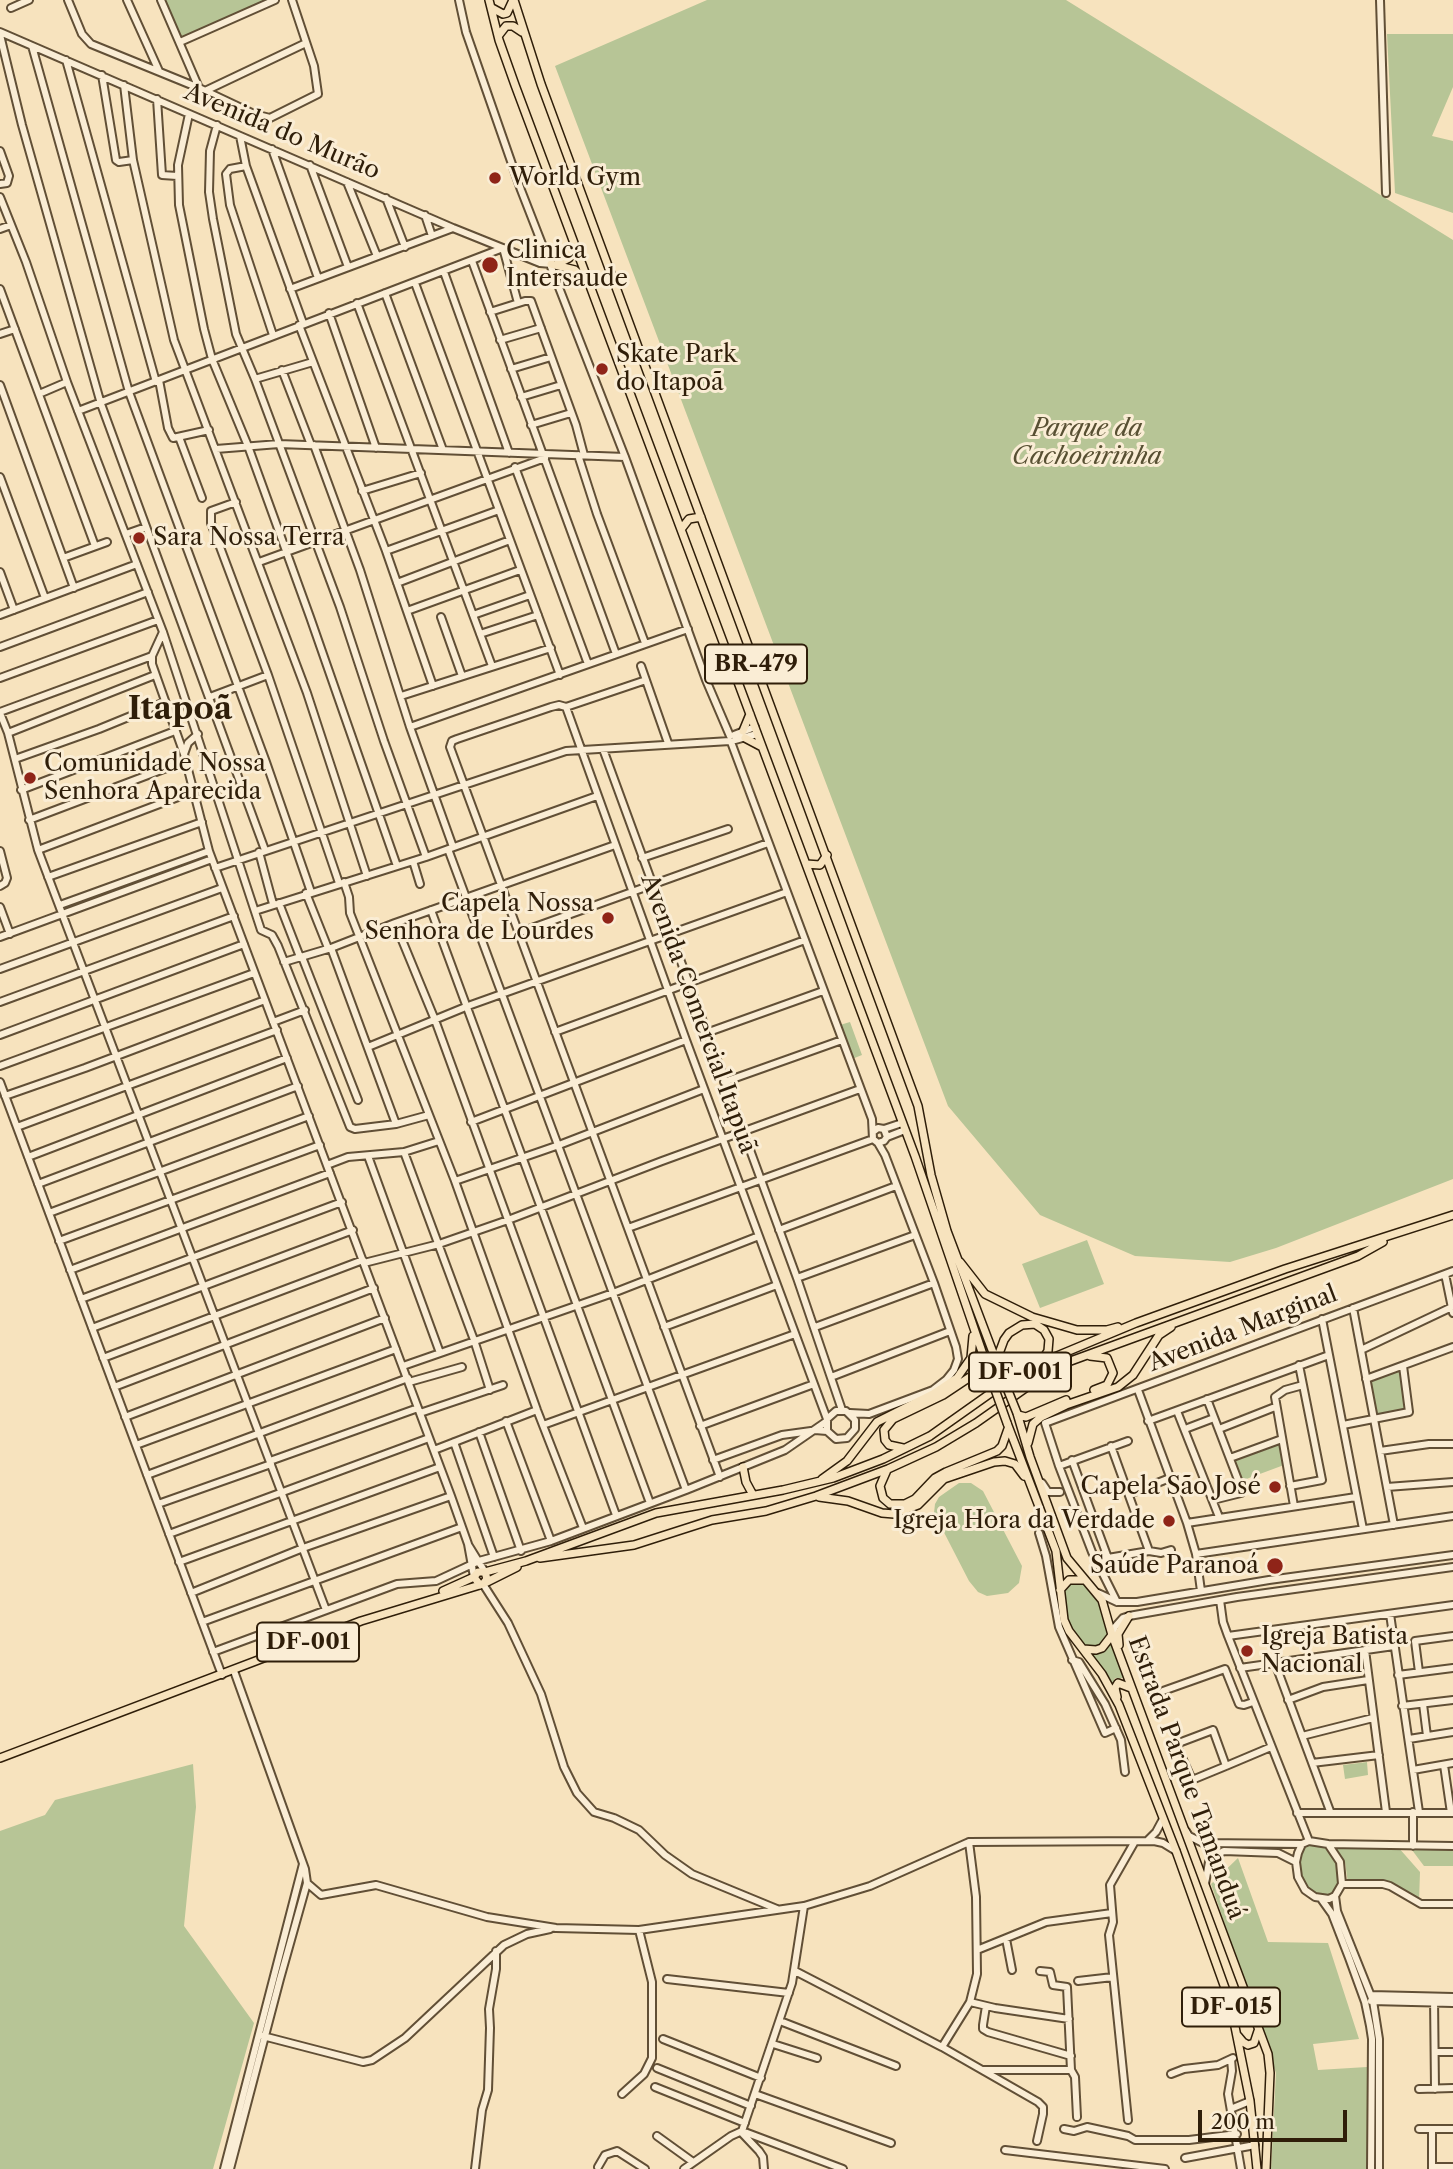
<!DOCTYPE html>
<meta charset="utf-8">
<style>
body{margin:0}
#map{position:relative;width:1453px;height:2169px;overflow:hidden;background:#f7e3be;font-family:"Libre Caslon Text",serif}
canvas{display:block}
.scale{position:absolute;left:1198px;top:2110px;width:149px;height:32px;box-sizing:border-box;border:4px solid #2f1e09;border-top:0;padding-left:9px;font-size:21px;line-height:24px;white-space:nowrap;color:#2f1e09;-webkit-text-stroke:5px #faedd5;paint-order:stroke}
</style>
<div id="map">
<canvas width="1453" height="2169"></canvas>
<div class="scale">200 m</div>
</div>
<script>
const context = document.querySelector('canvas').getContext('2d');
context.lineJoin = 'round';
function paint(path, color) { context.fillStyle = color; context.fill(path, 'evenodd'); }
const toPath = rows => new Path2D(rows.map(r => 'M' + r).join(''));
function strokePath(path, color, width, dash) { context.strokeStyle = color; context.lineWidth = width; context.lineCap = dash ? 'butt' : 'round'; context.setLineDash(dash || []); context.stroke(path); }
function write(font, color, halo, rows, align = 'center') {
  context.font = font + ' "Libre Caslon Text",serif'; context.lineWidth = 6; context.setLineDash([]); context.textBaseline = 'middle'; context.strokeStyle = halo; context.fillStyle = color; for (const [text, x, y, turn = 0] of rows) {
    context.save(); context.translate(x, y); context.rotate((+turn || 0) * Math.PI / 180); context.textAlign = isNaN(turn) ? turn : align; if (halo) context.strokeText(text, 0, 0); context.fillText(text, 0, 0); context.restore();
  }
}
const green = toPath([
 [165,0,266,0,182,38],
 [707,0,1066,0,1453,240,1453,1179,1276,1248,1230,1262,1135,1256,1040,1215,948,1106,555,66],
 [1387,34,1453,34,1453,87,1432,136,1453,141,1453,213,1395,193],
 [850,1022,862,1055,852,1059,840,1025],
 [1087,1240,1104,1284,1040,1308,1022,1264],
 [1400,1368,1405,1410,1375,1417,1367,1378],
 [1278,1442,1284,1465,1241,1481,1233,1459],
 [959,1483,971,1483,983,1491,1022,1566,1019,1583,1008,1593,987,1596,978,1592,969,1581,934,1513,935,1504,939,1497],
 [1074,1580,1084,1581,1097,1594,1110,1634,1105,1642,1094,1649,1083,1647,1071,1630,1067,1620,1064,1590,1067,1584],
 [1111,1640,1125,1678,1115,1678,1112,1686,1089,1651],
 [1367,1762,1368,1775,1345,1779,1343,1765],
 [193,1764,196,1807,184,1926,254,2023,213,2169,0,2169,0,1831,45,1815,55,1800],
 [1310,1843,1324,1844,1338,1863,1340,1883,1334,1895,1322,1898,1306,1888,1300,1876,1298,1862,1304,1845],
 [1409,1846,1453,1846,1453,1866,1424,1866],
 [1398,1847,1420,1872,1419,1902,1385,1880,1348,1883,1345,1862,1335,1848],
 [1238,1858,1268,1942,1328,1943,1359,2039,1313,2044,1318,2070,1367,2067,1370,2070,1367,2169,1271,2169,1276,2073,1211,1884]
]);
const minor = toPath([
 [68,0,82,34,91,44,199,88],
 [127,0,159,71],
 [161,0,199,88,254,114,270,118,318,94,314,66,292,0],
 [459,0,466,32,521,190,625,457,706,680,730,736],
 [1380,0,1386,193],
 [11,8,29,0],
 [0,32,453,228,540,263,551,264],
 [0,35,22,125,101,404,265,850],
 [180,42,275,0],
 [32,46,129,392,266,762,311,892],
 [66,60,156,382],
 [102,75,116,160,119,162,133,160],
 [124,85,133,160,174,340,307,693,367,876],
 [205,91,306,43],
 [157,99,162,175,177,176],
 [189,114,178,165,179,205,204,329,212,359,248,446,310,617,397,866],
 [217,125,210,151,209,192,213,219,236,334,255,379,340,607,384,741,426,857],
 [240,136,246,166,303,323],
 [272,149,318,278],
 [0,151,9,176,7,183,0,184],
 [310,165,348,267],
 [246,166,230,169,226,174,230,205,273,335],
 [347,182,377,256],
 [0,197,26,262,67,382,163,632,261,930,272,935,278,946,350,1127,355,1129,396,1124,429,1115],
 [386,198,405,247],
 [425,215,432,236],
 [0,229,11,225],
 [503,248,518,303],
 [472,261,616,654],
 [444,272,509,453],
 [415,283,560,675],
 [0,289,95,546],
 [290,289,453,228],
 [385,293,443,450],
 [357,303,492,666],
 [490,312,525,301,531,301,576,425,584,455],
 [329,313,376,448],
 [299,325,386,551,433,686],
 [0,334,15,329],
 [500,340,541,328],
 [511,369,551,357],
 [282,370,311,445],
 [255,379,313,362],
 [159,380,168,428,173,438,209,430],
 [0,385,74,588],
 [39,394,67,382],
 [521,397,561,385],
 [78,411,503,248],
 [531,425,571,413],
 [179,437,202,498],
 [314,445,360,570,410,727,453,847],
 [216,449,279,444,625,457],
 [578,455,597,514,645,643],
 [515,467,588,664],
 [0,477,45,598],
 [362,491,421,473],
 [236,502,211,511,211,523,268,675,339,883],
 [126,534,146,527],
 [386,551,499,510],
 [63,558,107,542],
 [259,562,545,458],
 [0,572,14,610],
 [397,583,510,540],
 [407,611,520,570],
 [0,615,137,564],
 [473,615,530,595],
 [441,617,462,676],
 [163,632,152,656,152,664,184,754,209,851,451,1496,468,1544,474,1577],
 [480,634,538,615],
 [0,647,148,592],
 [641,666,668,743],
 [0,678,158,620],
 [646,680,566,707,559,705,551,707,457,739,452,741,450,747,720,1477],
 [401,696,551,648],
 [210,697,268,675],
 [566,707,686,1040,827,1419],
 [0,712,152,656],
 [0,713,8,733,38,850,326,1610],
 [410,727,688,629],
 [8,733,155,675],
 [734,735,755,727],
 [735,740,757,734],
 [731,742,872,1119,873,1139,878,1143,884,1141,887,1137,884,1129,878,1128,874,1131],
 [603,749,797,1278,842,1410],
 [184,754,188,743,198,734],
 [15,759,99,729,165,702],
 [21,790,175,731],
 [29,820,185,761],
 [448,849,686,1490],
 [38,850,194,791],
 [0,851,7,878,5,883,0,886],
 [259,852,273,904],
 [642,858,728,829],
 [413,861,420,884],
 [215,868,566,751,730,741],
 [48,877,202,822],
 [344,882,349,897,350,913,455,1181,537,1410,583,1528],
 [306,893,328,948],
 [279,903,300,957],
 [60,905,209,851],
 [0,907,10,934],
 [431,910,650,1503],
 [255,911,426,857,597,796],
 [395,923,435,1020,616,1515],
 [518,933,768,843],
 [0,937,212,859],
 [331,948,396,1124],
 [302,957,358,1100],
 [284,962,331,948,395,923,615,845],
 [0,969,222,888],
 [0,1002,234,916],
 [273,1022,305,1010],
 [555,1032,805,940],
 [706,1033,823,991],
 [0,1035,244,944],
 [368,1047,468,1006,787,892],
 [0,1066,254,973],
 [0,1082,222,1675],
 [724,1082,842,1040],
 [5,1096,85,1068,265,1000],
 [471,1122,686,1040],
 [17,1127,277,1030],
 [884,1129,902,1123],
 [887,1137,905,1130],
 [404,1152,474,1340,490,1390],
 [368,1156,440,1353],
 [28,1157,287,1058],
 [327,1165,348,1157,404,1152,439,1141],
 [455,1181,559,1145,704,1089],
 [38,1184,298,1086],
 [49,1213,309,1116],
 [628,1228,873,1139],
 [779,1230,896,1186],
 [59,1241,320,1145],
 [364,1263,439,1244,508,1220,662,1161,860,1089],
 [70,1270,330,1173],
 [1445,1274,1453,1313],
 [797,1278,915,1235],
 [81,1299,342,1202],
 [1353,1308,1394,1525],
 [1322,1319,1363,1529],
 [664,1327,777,1285],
 [815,1327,934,1283],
 [92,1328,353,1230],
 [1361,1350,1452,1307],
 [103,1358,363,1260],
 [403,1366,613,1293,759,1236],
 [831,1377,950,1331],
 [1366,1379,1453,1347],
 [409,1382,462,1367],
 [114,1387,374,1288],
 [1138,1390,1187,1523,1196,1554,1201,1591],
 [1207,1399,1240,1485,1241,1493,1213,1500],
 [1177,1411,1219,1517],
 [420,1413,503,1385],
 [850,1413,869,1414,933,1390,946,1380,954,1370,958,1359,956,1347,934,1283,885,1155,878,1143],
 [125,1417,385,1318],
 [506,1421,551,1541],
 [1148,1421,1329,1355],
 [543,1425,795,1334],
 [1343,1425,1409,1412,1403,1366],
 [700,1426,814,1384],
 [1185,1429,1214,1418],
 [1219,1429,1275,1407],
 [815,1430,827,1431,836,1439,847,1438,855,1429,855,1420,846,1411,836,1411,827,1419,827,1431],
 [479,1432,521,1551],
 [454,1442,494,1557],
 [136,1445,396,1349],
 [1111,1446,1149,1551],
 [434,1450,537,1410],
 [1380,1451,1429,1444,1453,1444],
 [1230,1458,1282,1439],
 [713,1460,782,1435,811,1431],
 [1072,1460,1108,1558],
 [270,1461,418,1408],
 [1059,1466,1128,1441],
 [147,1475,408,1378],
 [1042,1483,1048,1492,1060,1492],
 [1290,1486,1322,1480,1299,1365],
 [1387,1487,1453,1482],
 [1129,1494,1170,1478],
 [158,1504,271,1464],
 [1294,1506,1275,1397,1285,1390,1303,1385],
 [1187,1523,1356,1497],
 [1039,1533,1046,1556,1059,1627,1105,1733,1116,1728],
 [169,1534,429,1438],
 [469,1546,485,1572],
 [1196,1554,1453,1516],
 [179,1562,440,1467],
 [1098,1563,1108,1558,1149,1551,1161,1553,1171,1550],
 [483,1584,508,1623,541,1694,564,1767,577,1793,594,1812,614,1818,639,1830,665,1855,692,1874,777,1909],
 [191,1593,303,1548,451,1496],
 [1098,1593,1117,1602,1137,1602,1269,1580,1453,1555],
 [1220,1600,1223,1622,1228,1636,1309,1841],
 [1117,1602,1092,1552,1059,1466,1045,1423,1453,1271],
 [1390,1614,1419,1812],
 [202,1622,462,1527],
 [1112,1635,1115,1627,1123,1618,1129,1616,1237,1597,1453,1567],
 [1228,1636,1453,1605],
 [1365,1650,1386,1812],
 [213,1652,397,1584,436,1581,479,1561,551,1541,686,1490,785,1450,827,1421],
 [1072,1660,1079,1662,1105,1704,1121,1740,1125,1772],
 [1275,1663,1330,1811],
 [1240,1668,1394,1646],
 [1419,1672,1415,1641,1453,1636],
 [1398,1675,1453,1668],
 [1163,1691,1225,1669,1239,1704,1244,1705,1253,1702],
 [1288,1700,1323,1687,1368,1680],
 [1423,1704,1427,1736],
 [1402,1706,1453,1700],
 [1213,1730,1226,1766,1192,1780,1176,1744,1213,1730],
 [1302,1736,1373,1718],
 [1409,1739,1453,1732],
 [1312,1763,1379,1755],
 [1444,1765,1451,1813],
 [1226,1766,1271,1747],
 [1413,1770,1453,1763],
 [1413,1812,1413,1846],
 [1297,1813,1453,1813],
 [1186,1831,1189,1836,1203,1843,1302,1844],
 [1147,1841,1156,1832,1163,1819],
 [1309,1841,1328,1844,1340,1862,1342,1884,1335,1896,1329,1899,1315,1897,1305,1890,1298,1877,1296,1862,1298,1853,1302,1844,1309,1841],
 [1328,1844,1453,1846],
 [307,1883,321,1895,376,1885,487,1917,556,1928,639,1930,804,1906,870,1886,969,1842,1154,1841,1163,1843,1176,1851],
 [1205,1884,1209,1862,1218,1854,1224,1851,1278,1853,1296,1862],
 [1342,1884,1383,1884,1390,1886,1421,1904,1453,1904],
 [1335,1896,1337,1911,1373,2001,1379,2039,1379,2169],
 [1322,1900,1332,1914,1349,1958,1365,2002,1370,2026,1372,2039,1371,2169],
 [1006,1939,1012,1970],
 [977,1950,1046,1922,1112,1913],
 [795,1971,942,2047,1038,2102,1043,2107,1043,2114,1037,2141],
 [1040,1971,1050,1972,1053,1985,1067,1987,1071,2070,1075,2077,1077,2117],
 [667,1979,789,1993],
 [1078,1981,1113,1977],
 [1371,1995,1453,1997],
 [1434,1997,1435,2089],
 [1371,2001,1453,2003],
 [970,2002,995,2008,1069,2019],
 [986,2006,983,2025,983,2029,988,2032,1071,2056],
 [780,2021,896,2066],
 [259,2035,363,2062,372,2060,405,2038,504,1945,527,1934,550,1929],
 [663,2039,761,2078],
 [773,2044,817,2058],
 [942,2047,970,2002,977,1974,976,1897,969,1842],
 [1436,2052,1453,2052],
 [1231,2059,1232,2071,1228,2094,1241,2169],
 [657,2068,751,2106],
 [983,2070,1071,2070],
 [1171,2074,1184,2069,1218,2065,1233,2058],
 [655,2087,745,2123],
 [1419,2089,1453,2088],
 [622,2094,644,2074,652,2058,652,1982,639,1930],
 [755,2094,891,2143],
 [1233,2108,1250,2101],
 [1128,2120,1109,1935,1113,1922,1110,1885,1134,1843],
 [1064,2129,1074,2131,1087,2127,1128,2136,1135,2140,1189,2140,1237,2134],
 [1419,2129,1453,2129],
 [742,2131,843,2169],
 [741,2132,759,2151,763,2157,764,2169],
 [657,2136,693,2162],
 [1005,2150,1165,2169],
 [1185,2158,1255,2145],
 [598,2167,605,2155,617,2151,645,2169],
 [1432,2167,1453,2167],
 [224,2169,303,1864],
 [230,2169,280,1979,307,1883,305,1869,234,1671],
 [475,2169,482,2110,488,2090,490,2028,489,2009,496,1969,496,1951],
 [684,2169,731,2136,742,2131,792,1983,804,1906],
 [1432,2169,1432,2129]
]);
const major = toPath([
 [489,0,499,40,515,85,915,1156,992,1381],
 [514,0,541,84,918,1106,931,1175,947,1231,1000,1371],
 [492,8,503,14,507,13,513,0],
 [499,35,506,26,513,26,522,32],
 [551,264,575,270,587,281],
 [557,264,569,258,573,243],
 [682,528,689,519,701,517],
 [743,731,750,714],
 [745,738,762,747],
 [806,864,820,865,827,855],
 [960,1262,985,1294,1032,1317,1077,1330,1107,1330,1118,1327],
 [1090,1356,1107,1358,1113,1373,1107,1385,1094,1390],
 [997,1359,1004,1340,1009,1333,1022,1325,1035,1324,1044,1330,1049,1339,1048,1351,1041,1362],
 [1017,1413,1030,1457,1067,1558,1102,1600,1112,1635,1268,2054,1270,2073,1266,2169],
 [1018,1415,1026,1417,1066,1400],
 [1007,1423,1056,1551,1064,1620,1069,1631,1102,1674,1119,1705,1176,1851,1230,2002,1250,2101,1257,2169],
 [1028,1443,1033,1424,1041,1417,1066,1405,1118,1387,1133,1375,1159,1335,1171,1327],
 [903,1448,889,1445,885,1440,884,1430,893,1419,943,1395,970,1377,990,1377],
 [743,1467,746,1482,753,1495],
 [887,1470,880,1486,883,1498,890,1504,905,1504,915,1499,935,1478,946,1472,997,1451,1002,1446,1008,1429],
 [822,1479,847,1461,877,1422,933,1394,957,1378,971,1358,973,1336],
 [819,1497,848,1501,882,1513,894,1514,918,1505,944,1479,994,1462,1005,1461,1015,1464,1024,1476],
 [540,1558,634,1545,712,1520,766,1511,816,1496,888,1469,936,1447,976,1423,1057,1366,1358,1256,1383,1242],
 [485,1572,526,1561,656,1513,783,1490,833,1478,883,1459,930,1436,1019,1373,1052,1358,1136,1323,1285,1269,1453,1215],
 [487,1582,517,1567],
 [1060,1590,1069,1580,1084,1580],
 [443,1591,474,1577],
 [1119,1645,1118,1634,1129,1616],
 [1083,1649,1096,1650,1102,1648,1112,1635],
 [1117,1697,1115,1688,1118,1683,1131,1688],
 [0,1758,361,1621,483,1584,487,1579,485,1572,478,1572,474,1577,480,1585],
 [1238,2036,1243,2042,1248,2045,1254,2043,1258,2031]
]);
const majorBridge = toPath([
 [1000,1371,1017,1413],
 [992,1381,1007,1423]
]);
const markers = [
 [495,178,7,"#8f2418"],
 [490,265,9,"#8f2418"],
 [602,369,7,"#8f2418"],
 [139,538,7,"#8f2418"],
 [30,778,7,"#8f2418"],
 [608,918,7,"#8f2418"],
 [1275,1487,7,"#8f2418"],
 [1169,1521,7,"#8f2418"],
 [1275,1566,9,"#8f2418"],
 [1247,1651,7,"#8f2418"]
];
const shields = [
 [756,664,102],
 [1020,1372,102],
 [308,1642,102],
 [1231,2007,98]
];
const shieldNames = [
 ["BR-479",756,664],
 ["DF-001",1020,1372],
 ["DF-001",308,1642],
 ["DF-015",1231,2007]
];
const streetNames = [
 ["Avenida do Murão",282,132,23],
 ["Avenida Comercial Itapuã",698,1014,70],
 ["Avenida Marginal",1243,1329,-21],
 ["Estrada Parque Tamanduá",1186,1778,70]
];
const poiNames = [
 ["World Gym",509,178],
 ["Clinica",506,251],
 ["Intersaude",506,279],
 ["Skate Park",616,355],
 ["do Itapoã",616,383],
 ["Sara Nossa Terra",153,538],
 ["Comunidade Nossa",44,764],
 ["Senhora Aparecida",44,792],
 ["Capela Nossa",594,904,"right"],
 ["Senhora de Lourdes",594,932,"right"],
 ["Capela São José",1261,1487,"right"],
 ["Igreja Hora da Verdade",1155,1521,"right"],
 ["Saúde Paranoá",1259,1566,"right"],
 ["Igreja Batista",1261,1637],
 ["Nacional",1261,1665]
];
const parkNames = [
 ["Parque da",1087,429],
 ["Cachoeirinha",1087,457]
];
const districtNames = [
 ["Itapoã",180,710]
];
paint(green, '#b7c596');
strokePath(minor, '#614f36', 10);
strokePath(major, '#2f1e09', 10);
strokePath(minor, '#faedd5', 6);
strokePath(major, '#f7e3be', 7);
strokePath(majorBridge, '#2f1e09', 10, []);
strokePath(majorBridge, '#f7e3be', 7);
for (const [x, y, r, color] of markers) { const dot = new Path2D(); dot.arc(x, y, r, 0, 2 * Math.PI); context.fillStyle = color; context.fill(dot); strokePath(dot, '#faedd5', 2.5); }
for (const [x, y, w] of shields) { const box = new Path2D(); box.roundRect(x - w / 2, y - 19.5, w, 39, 5); context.fillStyle = '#faedd5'; context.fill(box); strokePath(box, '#2f1e09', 2); }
write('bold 23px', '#2f1e09', null, shieldNames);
write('24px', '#2f1e09', '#faedd5', streetNames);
write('24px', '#2f1e09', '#faedd5', poiNames, 'left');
write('italic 24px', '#585033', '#faedd5', parkNames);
write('bold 32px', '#2f1e09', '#faedd5', districtNames);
</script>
